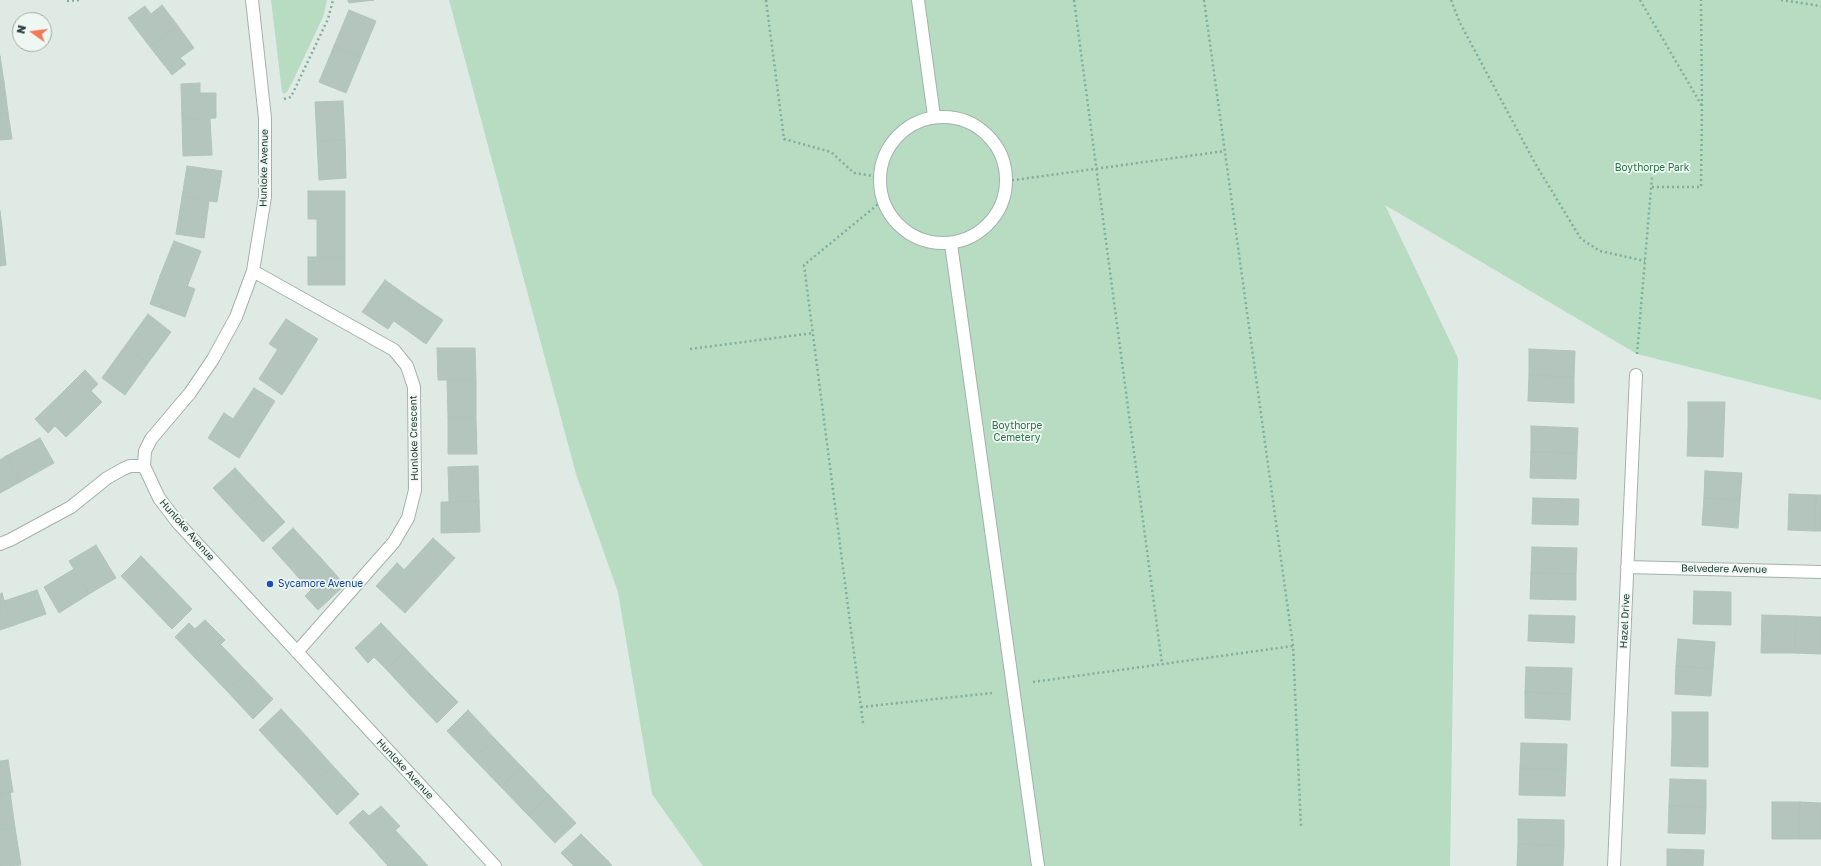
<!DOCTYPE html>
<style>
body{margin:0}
#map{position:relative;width:1821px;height:866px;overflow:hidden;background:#dfeae5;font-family:"Golos Text",sans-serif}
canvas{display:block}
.north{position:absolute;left:12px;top:12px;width:40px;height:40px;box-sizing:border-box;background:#eff7f3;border:1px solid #9caba6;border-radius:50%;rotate:284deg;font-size:11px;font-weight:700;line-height:16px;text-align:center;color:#203a33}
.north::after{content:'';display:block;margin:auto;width:14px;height:18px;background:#f37954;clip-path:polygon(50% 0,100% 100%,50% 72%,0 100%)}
</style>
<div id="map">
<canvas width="1821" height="866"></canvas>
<div class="north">N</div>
</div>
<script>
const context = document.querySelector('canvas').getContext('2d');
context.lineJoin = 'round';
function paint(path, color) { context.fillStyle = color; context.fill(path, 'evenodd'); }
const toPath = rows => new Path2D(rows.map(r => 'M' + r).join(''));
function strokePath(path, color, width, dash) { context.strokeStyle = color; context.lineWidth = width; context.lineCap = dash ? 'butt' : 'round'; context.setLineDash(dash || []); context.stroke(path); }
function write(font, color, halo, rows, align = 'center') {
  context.font = font + ' "Golos Text",sans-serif'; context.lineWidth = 3.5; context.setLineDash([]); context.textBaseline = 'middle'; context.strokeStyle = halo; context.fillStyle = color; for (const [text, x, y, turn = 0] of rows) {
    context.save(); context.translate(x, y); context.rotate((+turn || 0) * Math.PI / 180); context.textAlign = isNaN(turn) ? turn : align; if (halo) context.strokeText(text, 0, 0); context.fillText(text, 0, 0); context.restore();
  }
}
const green = toPath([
 [271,0,327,0,323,17,292,83,287,92,284,94,282,92],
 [449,0,1821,0,1821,400,1637,354,1385,205,1458,358,1450,866,703,866,652,794,618,592,576,474]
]);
const building = toPath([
 [348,0,374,0,349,3,348,0],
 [162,5,178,26,150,47,128,18,145,6,151,14,162,5],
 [349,10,376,21,361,57,334,46,349,10],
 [178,26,194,48,180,58,186,64,172,75,150,47,178,26],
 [334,46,361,57,346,93,319,82,334,46],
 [0,56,4,82,0,83,0,56],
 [4,82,8,113,0,114,0,83,4,82],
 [200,83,200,93,216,93,216,118,182,120,181,84,200,83],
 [343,101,345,140,317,141,315,102,343,101],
 [8,113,12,139,0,140,0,114,8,113],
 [210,119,212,155,183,156,182,120,210,119],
 [345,140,346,178,319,180,317,141,345,140],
 [187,166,222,171,217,202,182,197,187,166],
 [308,191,345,191,345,219,308,219,308,191],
 [182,197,209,201,204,238,176,234,182,197],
 [0,211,2,227,0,228,0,211],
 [317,219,345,219,345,257,317,257,317,219],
 [2,227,6,265,0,266,0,228,2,227],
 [174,241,201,251,187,287,160,276,174,241],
 [308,257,345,257,345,285,308,285,308,257],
 [160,276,195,289,185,317,150,304,160,276],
 [385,280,410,298,388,329,362,312,385,280],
 [410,298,443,320,426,344,394,321,410,298],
 [148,314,171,332,148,363,125,346,148,314],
 [286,319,318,339,302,364,269,344,286,319],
 [125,346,148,363,125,395,102,378,125,346],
 [437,348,475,348,476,380,438,380,437,348],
 [278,349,302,364,282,395,259,379,278,349],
 [1529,349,1575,351,1574,377,1529,375,1529,349],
 [85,370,98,384,91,391,102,402,83,421,59,396,85,370],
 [1529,375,1574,377,1574,403,1528,401,1529,375],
 [447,380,476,380,476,417,448,417,447,380],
 [254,388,275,401,255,433,233,419,254,388],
 [59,396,83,421,66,437,55,426,48,433,35,419,59,396],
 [1688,402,1725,402,1724,429,1688,429,1688,402],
 [224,413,255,433,239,458,208,438,224,413],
 [448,417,476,417,477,454,448,454,448,417],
 [1531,426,1578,428,1577,453,1531,452,1531,426],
 [1688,429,1724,429,1723,457,1687,456,1688,429],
 [40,438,54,463,20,482,6,456,40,438],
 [1531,452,1577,453,1576,479,1530,478,1531,452],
 [6,456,20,482,0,493,0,460,6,456],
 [478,466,479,501,449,502,448,467,478,466],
 [235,468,260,495,238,515,213,488,235,468],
 [1705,471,1742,473,1740,500,1704,498,1705,471],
 [1789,494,1816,495,1815,531,1788,530,1789,494],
 [260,495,285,522,263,542,238,515,260,495],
 [1816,495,1821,495,1821,531,1815,531,1816,495],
 [1533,498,1579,499,1578,525,1532,524,1533,498],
 [1704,498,1740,500,1738,528,1702,525,1704,498],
 [479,501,480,532,441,533,441,502,479,501],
 [293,528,320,557,298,577,272,548,293,528],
 [433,538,455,558,426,590,404,570,433,538],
 [96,545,116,578,89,594,69,561,96,545],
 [1532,547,1577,548,1576,574,1531,573,1532,547],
 [141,556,167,583,146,602,121,576,141,556],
 [320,557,345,585,318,610,305,596,311,590,298,577,320,557],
 [397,563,426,590,405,613,376,586,397,563],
 [74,569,89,594,59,613,44,587,74,569],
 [1531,573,1576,574,1576,600,1530,599,1531,573],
 [167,583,192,609,172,629,146,602,167,583],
 [37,590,46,614,12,626,4,601,37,590],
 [1694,591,1731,592,1731,625,1693,624,1694,591],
 [2,593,12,626,0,630,0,594,2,593],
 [1529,615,1575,616,1574,643,1528,641,1529,615],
 [1762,615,1796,616,1795,653,1761,653,1762,615],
 [1796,616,1821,617,1821,654,1795,653,1796,616],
 [205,620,225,640,201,664,175,637,189,623,195,629,205,620],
 [381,623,407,650,386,669,374,657,368,663,355,648,381,623],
 [1678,639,1715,642,1713,669,1676,666,1678,639],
 [220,644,247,672,227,691,201,664,220,644],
 [407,650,432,676,411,696,386,669,407,650],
 [1676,666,1713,669,1711,696,1675,694,1676,666],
 [1526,667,1572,668,1571,694,1525,692,1526,667],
 [247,672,273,699,253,719,227,691,247,672],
 [432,676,458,702,437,723,411,696,432,676],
 [1525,692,1571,694,1570,720,1525,718,1525,692],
 [281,709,307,737,285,758,259,730,281,709],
 [468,710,495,739,474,759,447,731,468,710],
 [1672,712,1708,712,1708,739,1672,739,1672,712],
 [307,737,333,766,311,786,285,758,307,737],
 [495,739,522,767,501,787,474,759,495,739],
 [1672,739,1708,739,1708,767,1671,766,1672,739],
 [1521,743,1567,744,1566,770,1520,768,1521,743],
 [8,760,13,792,0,794,0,761,8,760],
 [333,766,359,794,337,815,311,786,333,766],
 [522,767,549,795,528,815,501,787,522,767],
 [1520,768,1566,770,1565,796,1519,795,1520,768],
 [1670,779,1706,780,1706,807,1669,806,1670,779],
 [10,792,15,828,0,830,0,794,10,792],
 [549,795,576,823,555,843,528,815,549,795],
 [1772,802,1800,802,1799,839,1772,839,1772,802],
 [1800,802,1821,803,1821,839,1799,839,1800,802],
 [381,806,400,826,374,850,349,823,363,810,369,816,381,806],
 [1669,806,1706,807,1705,834,1668,833,1669,806],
 [1518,819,1564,820,1564,846,1518,844,1518,819],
 [15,828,21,865,0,866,0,830,15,828],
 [395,830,420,857,410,866,388,866,374,850,395,830],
 [581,834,608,861,603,866,574,866,561,853,581,834],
 [1518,844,1564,846,1563,866,1517,866,1518,844],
 [1667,849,1704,850,1703,866,1667,866,1667,849],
 [420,857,428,866,410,866,420,857],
 [608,861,612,866,603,866,608,861]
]);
const path = toPath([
 [766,0,784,139,831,152,854,173,879,177],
 [1074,0,1162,664],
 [1204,0,1293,646,1301,828],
 [1451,0,1460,23,1536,165,1581,239,1600,251,1645,261],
 [1640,0,1702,106],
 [1781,0,1821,6],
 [67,1,80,0],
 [284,99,291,97,328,19,333,0],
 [1007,181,1225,151],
 [1652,187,1701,187,1702,107,1701,0],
 [690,349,813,333],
 [1637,354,1652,177],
 [1033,682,1293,646],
 [861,707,992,693],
 [863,723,804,265,882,201]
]);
const minor = toPath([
 [252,0,265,118,265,197,253,271,236,317,213,359,190,393,151,439,145,451,144,466,159,498,178,523,495,866],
 [918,0,934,116],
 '880 180a63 63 0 1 1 126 0a63 63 0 1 1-126 0Z',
 [951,244,1038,866],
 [253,271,394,350,407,366,414,387,415,490,408,518,394,542,297,652],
 [0,544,10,540,71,507,107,478,123,469,130,466,144,466],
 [1627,567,1821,572],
 [1614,866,1636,375]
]);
const markers = [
 [270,584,4,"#1a4fb4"]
];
const streetNames = [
 ["Hunloke Avenue",264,168,-89],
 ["Hunloke Crescent",414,438,-91],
 ["Hunloke Avenue",187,530,49],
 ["Belvedere Avenue",1724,569,1],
 ["Hazel Drive",1625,621,-87],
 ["Hunloke Avenue",405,769,47]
];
const parkNames = [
 ["Boythorpe Park",1652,168],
 ["Boythorpe",1017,426],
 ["Cemetery",1017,438]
];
const transitNames = [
 ["Sycamore Avenue",278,584]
];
paint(green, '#b7dcc1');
paint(building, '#b4c5be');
strokePath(building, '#b1c4bc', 1);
strokePath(minor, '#a2b2ac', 14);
strokePath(path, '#7fae9f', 2.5, [2, 3]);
strokePath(minor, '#fff', 12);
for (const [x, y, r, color] of markers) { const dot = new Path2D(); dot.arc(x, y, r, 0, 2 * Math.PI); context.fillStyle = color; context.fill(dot); strokePath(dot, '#eff7f3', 1.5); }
write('10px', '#203a33', '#eff7f3', streetNames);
write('10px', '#2a7145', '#eff7f3', parkNames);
write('10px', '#164399', '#eff7f3', transitNames, 'left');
</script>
